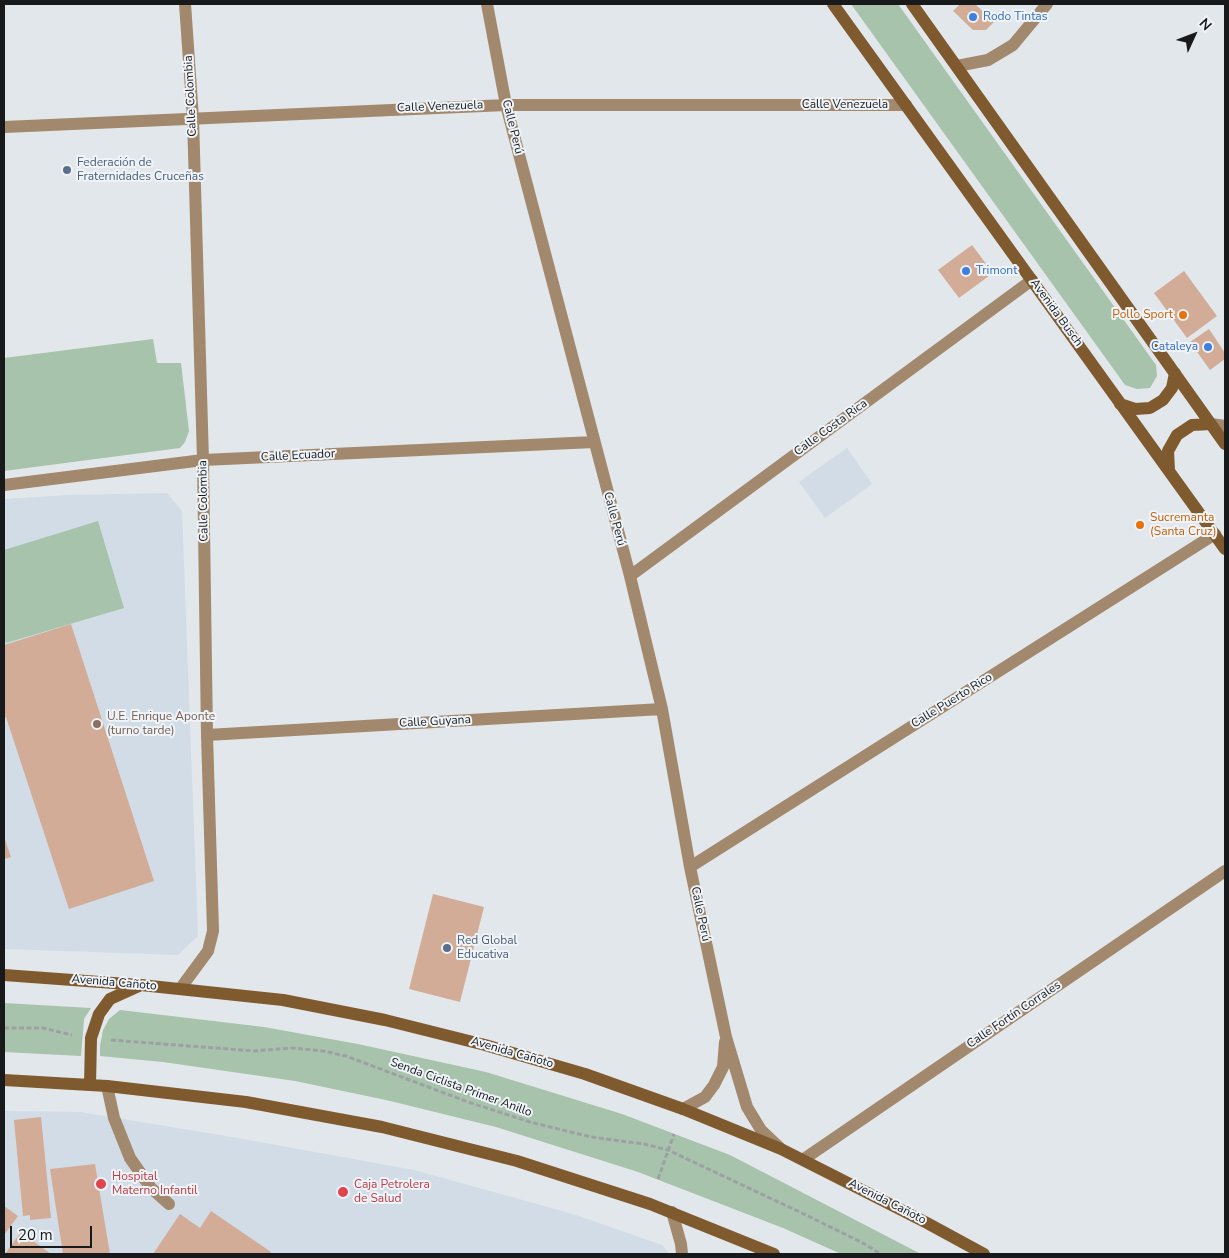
<!DOCTYPE html>
<meta charset="utf-8">
<style>
body{margin:0}
#map{position:relative;width:1229px;height:1258px;overflow:hidden;background:#e2e7eb;font-family:"Nunito Sans",sans-serif}
canvas{display:block}
.frame{position:absolute;inset:0;border:5px solid #18191b;pointer-events:none}
.north{position:absolute;left:1169px;top:10px;width:50px;height:50px;-webkit-text-stroke:4px #eff4f9;paint-order:stroke;rotate:47deg;font-size:14px;font-weight:700;line-height:20px;text-align:center;color:#18191b}
.north::after{content:'';display:block;margin:auto;width:18px;height:22px;background:#18191b;clip-path:polygon(50% 0,100% 100%,50% 72%,0 100%)}
.scale{position:absolute;left:10px;top:1226px;width:82px;height:22px;box-sizing:border-box;border:2px solid #18191b;border-top:0;padding-left:6px;font-size:15px;line-height:18px;white-space:nowrap;color:#18191b;-webkit-text-stroke:4px #eff4f9;paint-order:stroke}
</style>
<div id="map">
<canvas width="1229" height="1258"></canvas>
<div class="frame"></div>
<div class="north">N</div>
<div class="scale">20 m</div>
</div>
<script>
const context = document.querySelector('canvas').getContext('2d');
context.lineJoin = 'round';
function paint(path, color) { context.fillStyle = color; context.fill(path, 'evenodd'); }
const toPath = rows => new Path2D(rows.map(r => 'M' + r).join(''));
function strokePath(path, color, width, dash) { context.strokeStyle = color; context.lineWidth = width; context.lineCap = dash ? 'butt' : 'round'; context.setLineDash(dash || []); context.stroke(path); }
function write(font, color, halo, rows, align = 'center') {
  context.font = font + ' "Nunito Sans",sans-serif'; context.lineWidth = 4; context.setLineDash([]); context.textBaseline = 'middle'; context.strokeStyle = halo; context.fillStyle = color; for (const [text, x, y, turn = 0] of rows) {
    context.save(); context.translate(x, y); context.rotate((+turn || 0) * Math.PI / 180); context.textAlign = isNaN(turn) ? turn : align; if (halo) context.strokeText(text, 0, 0); context.fillText(text, 0, 0); context.restore();
  }
}
const built = toPath([
 [847,448,872,484,825,518,799,482],
 [167,493,182,511,198,936,178,955,4,949,4,499,70,495],
 [4,1111,80,1112,232,1137,414,1170,573,1214,662,1245,670,1254,4,1254]
]);
const green = toPath([
 [851,4,898,4,1156,365,1157,376,1150,388,1137,389,1125,385],
 [153,339,157,363,181,363,189,431,185,442,180,448,4,471,4,358],
 [98,521,124,608,6,643,4,637,4,550],
 [4,1003,91,1008,84,1019,81,1056,4,1052],
 [120,1010,264,1027,358,1044,486,1072,622,1114,730,1155,921,1254,841,1254,783,1228,638,1172,496,1127,386,1100,295,1081,163,1062,100,1056,100,1046,103,1030,109,1019]
]);
const building = toPath([
 [960,4,975,4,994,22,986,30,973,30,953,11],
 [972,245,993,273,959,298,938,270],
 [1184,271,1217,316,1187,338,1154,293],
 [1209,329,1225,353,1225,359,1210,370,1190,342],
 [71,624,154,881,69,909,6,717,4,718,4,645],
 [4,837,11,857,4,859],
 [433,894,484,907,460,1002,409,989],
 [41,1117,51,1218,30,1220,30,1215,23,1216,14,1120],
 [95,1164,110,1254,63,1254,50,1169],
 [4,1206,18,1216,4,1235],
 [211,1211,271,1252,270,1254,153,1254,180,1214,200,1228],
 [21,1232,51,1254,5,1254]
]);
const path = toPath([
 [4,1028,43,1028,72,1035],
 [111,1040,254,1051,292,1048,323,1051,346,1056,468,1102,530,1122,591,1137,644,1144,668,1150,808,1216,861,1242,881,1254],
 [658,1179,674,1134]
]);
const lane = toPath([
 [107,1086,114,1118,130,1158,151,1188,169,1204]
]);
const street = toPath([
 [487,4,506,105,630,576,662,709,690,867,726,1037,747,1107,761,1130,780,1148],
 [957,66,988,60,1013,45,1047,4],
 [4,127,506,105,906,105],
 [1211,424,1225,426],
 [4,485,203,460,594,442],
 [630,576,1032,280],
 [207,735,662,709],
 [690,867,1215,534],
 [180,989,208,951,213,931,207,735,203,460,193,118,185,4],
 [683,1109,705,1097,714,1085,723,1067,725,1042],
 [804,1159,1225,871],
 [672,1212,681,1244,682,1254]
]);
const secondary = toPath([
 [833,4,1225,549],
 [912,4,1225,444],
 [1120,404,1135,409,1150,408,1163,400,1172,388,1175,373],
 [1169,470,1168,451,1177,435,1192,425,1211,424],
 [4,975,141,985,283,1000,385,1020,485,1045,585,1074,683,1109,781,1149,927,1223,984,1254],
 [4,1080,107,1086,246,1102,382,1127,517,1161,650,1204,774,1254],
 [90,1085,91,1038,99,1014,110,999,141,985]
]);
const markers = [
 [973,17,5,"#3f7fe0"],
 [67,170,5,"#5c6f8a"],
 [966,271,5,"#3f7fe0"],
 [1183,315,5,"#e8710a"],
 [1208,347,5,"#3f7fe0"],
 [1140,525,5,"#e8710a"],
 [97,724,5,"#8d6e63"],
 [447,948,5,"#5c6f8a"],
 [101,1184,6,"#e0444e"],
 [343,1192,6,"#e0444e"]
];
const shopNames = [
 ["Rodo Tintas",983,17],
 ["Trimont",976,271],
 ["Cataleya",1198,347,"right"]
];
const streetNames = [
 ["Calle Colombia",191,96,-93],
 ["Calle Venezuela",845,105],
 ["Calle Venezuela",440,107,-2],
 ["Calle Perú",512,127,76],
 ["Avenida Busch",1056,313,54],
 ["Calle Costa Rica",831,428,-36],
 ["Calle Ecuador",298,456,-3],
 ["Calle Colombia",204,501,-91],
 ["Calle Perú",614,519,75],
 ["Calle Puerto Rico",952,701,-32],
 ["Calle Guyana",435,722,-3],
 ["Calle Perú",700,914,78],
 ["Avenida Cañoto",114,983,5],
 ["Calle Fortín Corrales",1014,1015,-34],
 ["Avenida Cañoto",512,1053,16],
 ["Senda Ciclista Primer Anillo",461,1088,20],
 ["Avenida Cañoto",887,1202,27]
];
const serviceNames = [
 ["Federación de",77,163],
 ["Fraternidades Cruceñas",77,177],
 ["Red Global",457,941],
 ["Educativa",457,955]
];
const foodNames = [
 ["Pollo Sport",1173,315],
 ["Sucremanta",1150,518,"left"],
 ["(Santa Cruz)",1150,532,"left"]
];
const educationNames = [
 ["U.E. Enrique Aponte",107,717],
 ["(turno tarde)",107,731]
];
const healthNames = [
 ["Hospital",112,1177],
 ["Materno Infantil",112,1191],
 ["Caja Petrolera",354,1185],
 ["de Salud",354,1199]
];
paint(built, '#d1dce6');
paint(green, '#a7c3ab');
paint(building, '#d3ac98');
strokePath(path, '#9da1a4', 3, [5, 2.5]);
strokePath(lane, '#a2886c', 12);
strokePath(street, '#a2886c', 12);
strokePath(secondary, '#805a2f', 12);
for (const [x, y, r, color] of markers) { const dot = new Path2D(); dot.arc(x, y, r, 0, 2 * Math.PI); context.fillStyle = color; context.fill(dot); strokePath(dot, '#eff4f9', 2); }
write('12px', '#366cbe', '#eff4f9', shopNames, 'left');
write('12px', '#18191b', '#eff4f9', streetNames);
write('12px', '#4e5e75', '#eff4f9', serviceNames, 'left');
write('12px', '#c56008', '#eff4f9', foodNames, 'right');
write('12px', '#785e54', '#eff4f9', educationNames, 'left');
write('12px', '#be3a42', '#eff4f9', healthNames, 'left');
</script>
